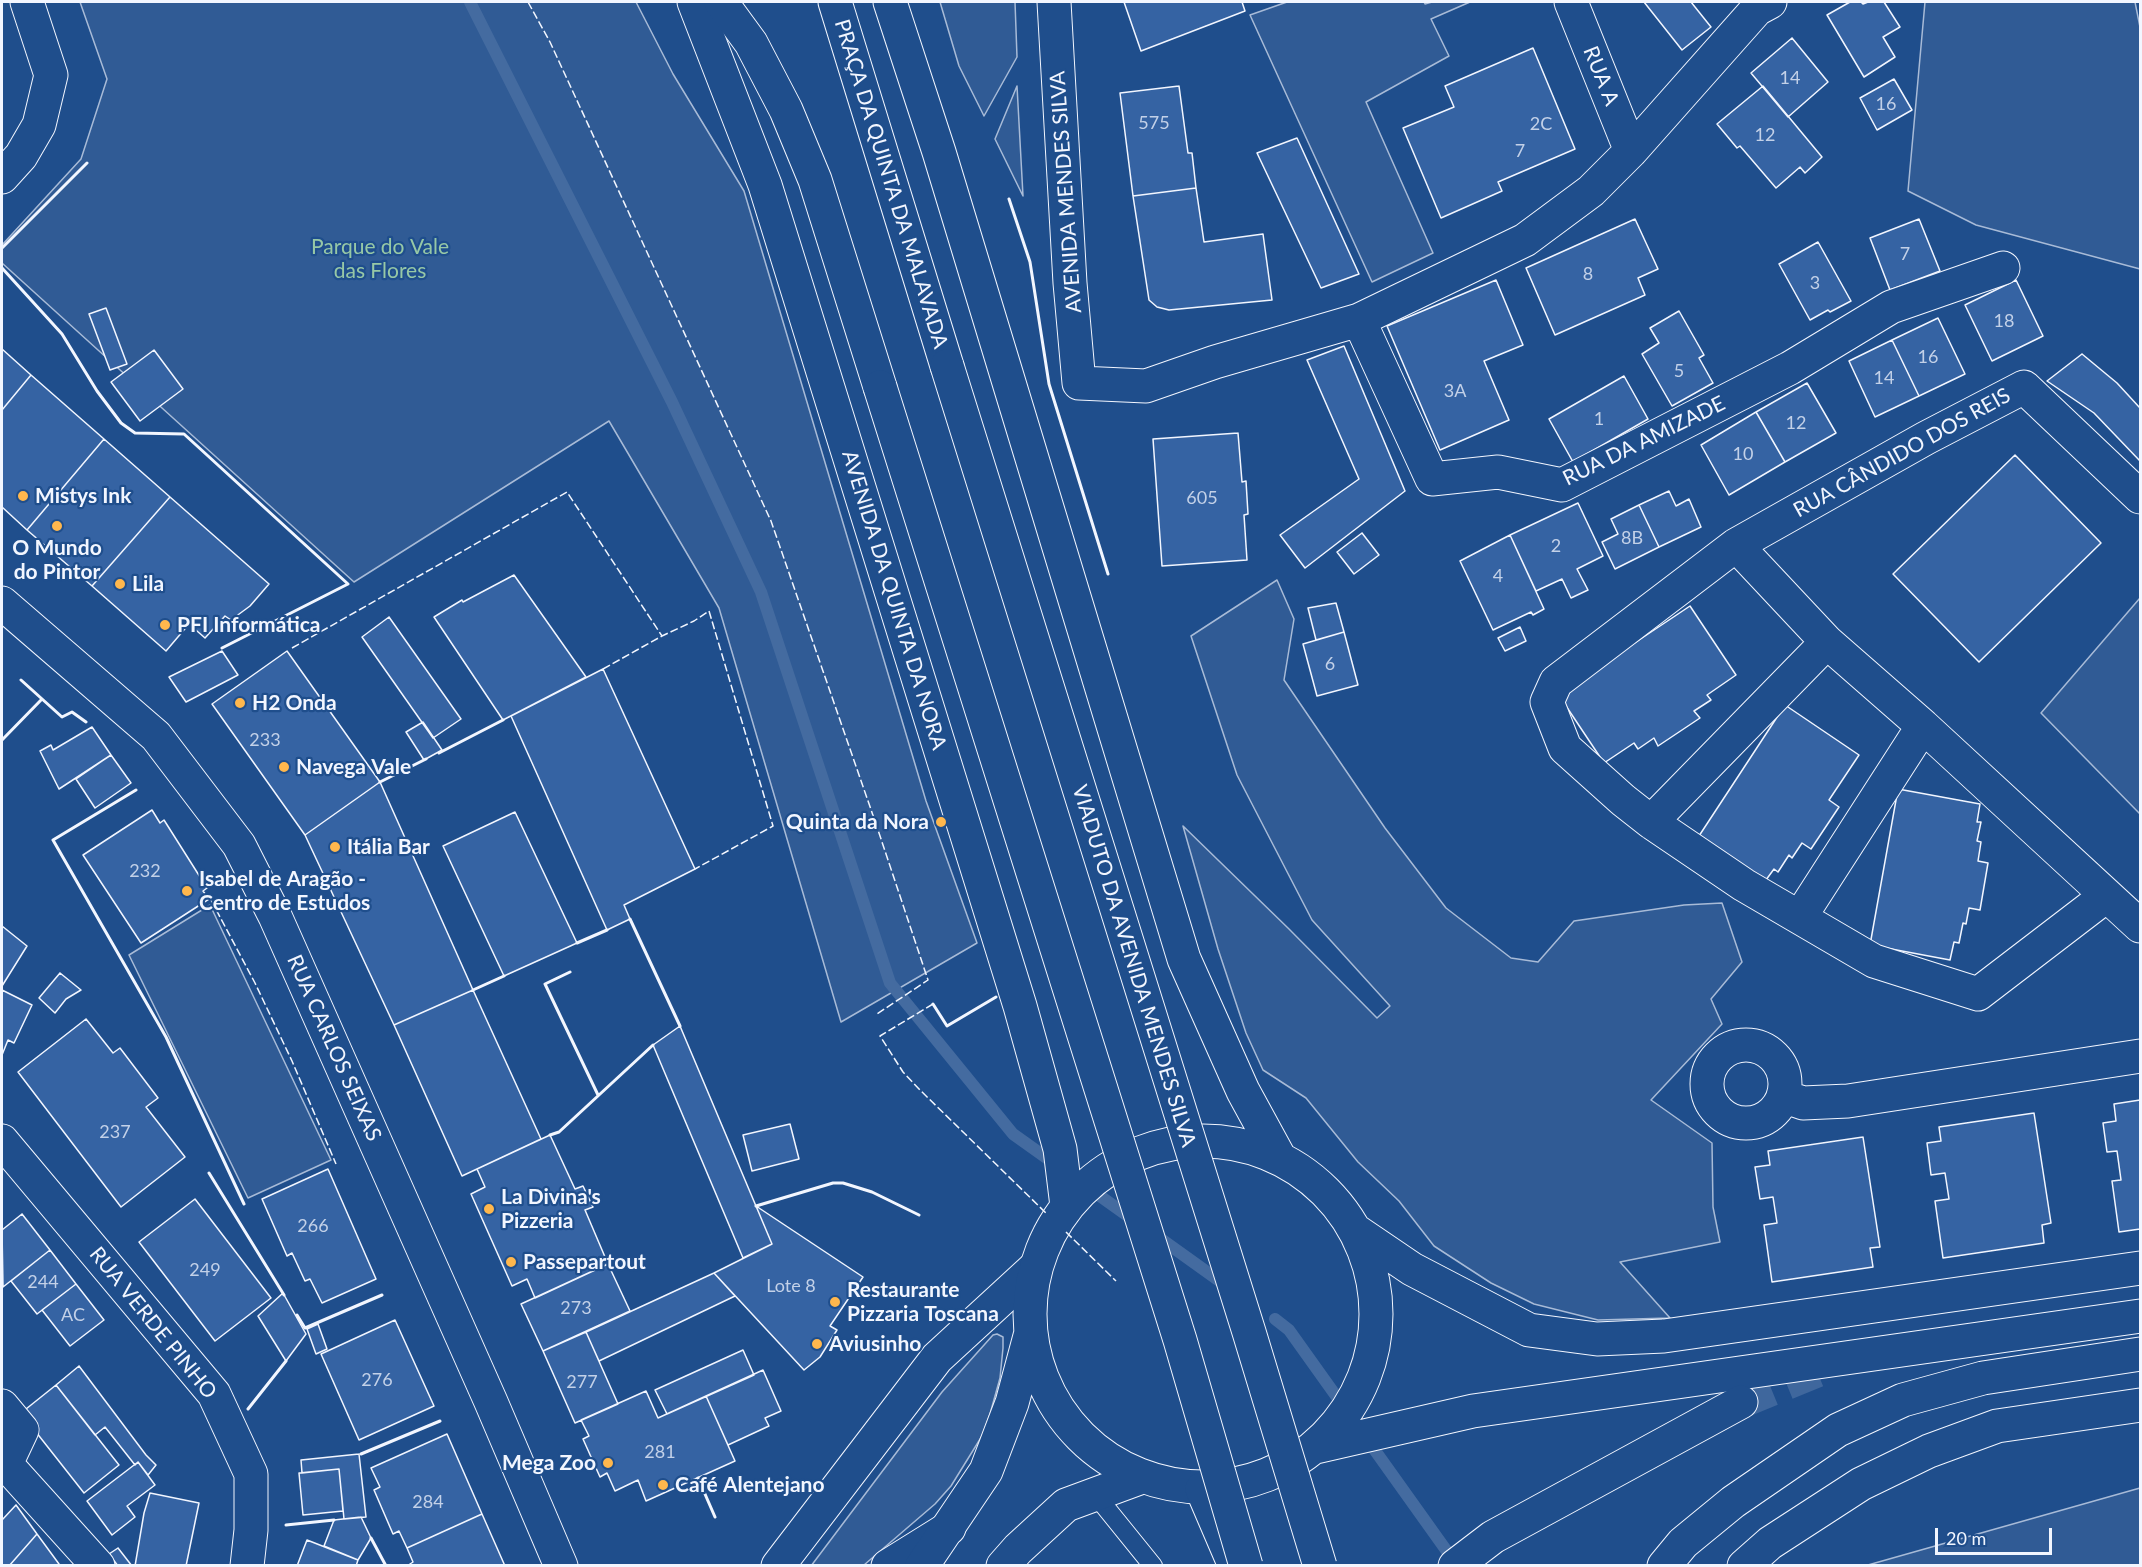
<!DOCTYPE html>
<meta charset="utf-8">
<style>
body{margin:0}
#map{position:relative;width:2142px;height:1567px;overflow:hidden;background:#1f4e8c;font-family:Lato,sans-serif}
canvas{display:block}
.frame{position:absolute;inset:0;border:3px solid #f2f6ff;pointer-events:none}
.scale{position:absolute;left:1935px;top:1528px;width:117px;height:27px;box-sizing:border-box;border:3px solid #f2f6ff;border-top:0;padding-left:8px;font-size:18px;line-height:21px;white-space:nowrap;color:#f2f6ff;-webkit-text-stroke:4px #1f4e8c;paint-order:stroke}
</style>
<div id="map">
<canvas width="2142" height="1567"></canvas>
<div class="frame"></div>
<div class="scale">20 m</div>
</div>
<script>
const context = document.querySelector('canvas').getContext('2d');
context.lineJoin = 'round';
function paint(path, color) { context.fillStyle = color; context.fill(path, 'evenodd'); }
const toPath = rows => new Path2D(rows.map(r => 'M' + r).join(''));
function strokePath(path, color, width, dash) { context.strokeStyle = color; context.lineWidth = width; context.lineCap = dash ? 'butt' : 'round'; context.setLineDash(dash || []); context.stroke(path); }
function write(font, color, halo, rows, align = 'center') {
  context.font = font + ' Lato,sans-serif'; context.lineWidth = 4.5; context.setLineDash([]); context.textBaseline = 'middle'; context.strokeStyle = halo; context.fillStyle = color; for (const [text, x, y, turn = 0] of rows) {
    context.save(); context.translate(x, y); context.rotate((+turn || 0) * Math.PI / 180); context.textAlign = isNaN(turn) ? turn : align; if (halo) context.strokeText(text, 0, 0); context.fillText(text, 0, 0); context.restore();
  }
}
const built = toPath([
 [80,2,636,2,673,74,744,191,926,801,977,943,841,1022,719,608,609,421,354,582,2,263,2,245,81,159,107,79,80,2],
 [940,2,1015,2,1017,57,984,116,959,66,940,2],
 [1287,2,1424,2,1425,4,1432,2,1470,2,1431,19,1449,56,1366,102,1433,253,1372,282,1250,15,1287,2],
 [1925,2,2135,2,2140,27,2140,269,1976,225,1908,191,1925,2],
 [1017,86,1023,196,995,139,1017,86],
 [1277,580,1294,619,1284,680,1385,828,1446,908,1511,958,1538,962,1574,921,1684,905,1722,903,1742,962,1711,999,1722,1024,1651,1100,1712,1143,1713,1207,1720,1242,1620,1262,1670,1318,1598,1320,1534,1304,1491,1283,1434,1246,1399,1201,1358,1162,1306,1098,1263,1070,1246,1033,1218,949,1183,826,1289,929,1377,1018,1390,1006,1312,920,1237,775,1191,636,1277,580],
 [2140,598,2140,814,2041,713,2140,598],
 [210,905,331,1160,248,1198,129,955,210,905],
 [997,1334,1003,1337,1003,1348,1000,1378,990,1414,982,1436,951,1486,935,1504,864,1565,811,1566,942,1392,993,1335,997,1334],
 [2140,1488,2140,1565,1868,1565,2140,1488]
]);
const stream = toPath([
 [470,2,672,402,761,592,890,983,1013,1134,1135,1221],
 [1154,1234,1228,1287],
 [1275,1319,1289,1330,1456,1564]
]);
const building = toPath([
 [1124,2,1242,2,1245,11,1141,51,1124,2],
 [1644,2,1691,2,1711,27,1682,50,1644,2],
 [1850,2,1861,2,1863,4,1868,2,1884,2,1900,27,1883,37,1895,57,1864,77,1827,15,1850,2],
 [1792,38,1828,82,1788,117,1751,73,1792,38],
 [1533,48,1575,149,1498,182,1502,191,1441,218,1403,128,1454,107,1445,86,1533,48],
 [1894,79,1912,110,1877,130,1860,98,1894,79],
 [1179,86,1188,153,1192,153,1196,188,1133,196,1120,93,1179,86],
 [1763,86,1822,157,1805,173,1800,167,1776,188,1740,146,1737,148,1717,124,1763,86],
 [1297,138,1359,274,1321,288,1257,153,1297,138],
 [1196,188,1204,242,1263,234,1272,300,1169,310,1157,307,1149,300,1133,196,1196,188],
 [1635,219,1658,269,1638,278,1645,295,1555,335,1526,268,1635,219],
 [1919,219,1940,271,1890,290,1870,238,1919,219],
 [1818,242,1851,301,1830,312,1828,310,1810,320,1779,264,1818,242],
 [1496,280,1523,345,1484,361,1509,420,1440,450,1387,326,1496,280],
 [2016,280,2043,336,1992,361,1965,305,2016,280],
 [106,308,127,364,110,370,89,314,106,308],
 [1679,311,1704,355,1699,358,1713,383,1672,406,1642,354,1659,343,1650,328,1679,311],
 [1938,318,1965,374,1919,396,1892,340,1938,318],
 [1892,340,1919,396,1875,417,1849,361,1892,340],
 [1344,346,1405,491,1305,568,1280,535,1359,479,1307,360,1344,346],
 [2,349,31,375,2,410,2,349],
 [154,350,183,389,140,421,111,382,154,350],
 [2082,354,2117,383,2140,408,2140,461,2094,413,2047,381,2082,354],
 [31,375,104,439,27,530,2,507,2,410,31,375],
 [1624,376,1648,419,1573,462,1549,419,1624,376],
 [1807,383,1836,433,1785,462,1756,412,1807,383],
 [1756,412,1785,462,1729,495,1701,445,1756,412],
 [1238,433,1242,482,1246,481,1248,514,1244,515,1247,560,1162,566,1153,439,1238,433],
 [104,439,170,497,92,586,27,530,104,439],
 [2015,455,2101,543,1979,662,1893,574,2015,455],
 [1669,491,1676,506,1689,499,1701,527,1659,547,1639,505,1669,491],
 [170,497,269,584,250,606,231,620,225,616,205,638,189,624,166,651,92,586,170,497],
 [1578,503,1603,556,1577,569,1588,590,1571,598,1562,579,1536,591,1510,535,1578,503],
 [1639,505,1659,547,1615,569,1602,542,1618,534,1611,519,1639,505],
 [1362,533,1379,555,1354,574,1337,552,1362,533],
 [1510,535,1544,609,1533,615,1531,612,1493,630,1460,561,1510,535],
 [514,575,586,677,503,720,434,617,462,600,463,602,514,575],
 [1336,603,1344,632,1316,640,1308,608,1336,603],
 [1690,606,1736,675,1707,695,1711,700,1694,711,1700,718,1658,746,1654,738,1638,749,1634,743,1604,763,1558,694,1690,606],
 [389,617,461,719,433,738,362,637,389,617],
 [1520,627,1526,641,1505,651,1498,638,1520,627],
 [1344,632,1358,685,1317,696,1303,644,1344,632],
 [222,651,238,675,186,702,169,677,222,651],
 [287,651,380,782,305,835,212,704,287,651],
 [603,669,695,869,624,905,630,919,607,930,511,716,603,669],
 [1785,705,1859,755,1829,800,1839,807,1811,849,1802,843,1792,858,1789,855,1778,872,1774,869,1763,884,1697,839,1785,705],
 [423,722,442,750,424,760,406,732,423,722],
 [92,727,111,755,59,789,40,751,51,745,53,750,92,727],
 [111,755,131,783,95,808,76,779,111,755],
 [380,782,473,990,394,1025,305,835,380,782],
 [1898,789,1980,804,1977,822,1981,822,1977,841,1981,842,1978,861,1988,863,1980,910,1969,908,1966,924,1963,923,1959,943,1954,942,1950,960,1870,945,1898,789],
 [152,810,160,823,164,820,207,888,203,891,209,899,141,943,83,855,152,810],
 [515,812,577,943,504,976,443,846,515,812],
 [2,926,27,946,2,986,2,926],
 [60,973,81,990,66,999,55,1013,39,998,60,973],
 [2,990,32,1005,14,1043,8,1040,2,1055,2,990],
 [473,990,541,1139,462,1176,394,1025,473,990],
 [86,1019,113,1053,120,1048,158,1098,146,1107,185,1157,121,1207,18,1072,86,1019],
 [680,1026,772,1244,743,1258,653,1045,680,1026],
 [2140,1100,2140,1229,2119,1232,2112,1181,2121,1180,2117,1151,2107,1152,2103,1123,2116,1121,2114,1104,2140,1100],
 [2034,1113,2051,1223,2042,1225,2044,1243,1943,1258,1935,1201,1949,1199,1945,1173,1931,1175,1927,1143,1941,1141,1939,1127,2034,1113],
 [790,1124,799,1159,752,1171,743,1135,790,1124],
 [550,1135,575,1189,583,1186,593,1207,585,1210,608,1264,535,1298,527,1279,512,1286,471,1194,485,1187,477,1169,550,1135],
 [1863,1137,1880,1247,1870,1248,1873,1267,1772,1282,1764,1225,1777,1223,1773,1197,1760,1199,1755,1167,1770,1165,1768,1151,1863,1137],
 [328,1169,376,1279,322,1303,310,1279,305,1281,292,1253,287,1256,262,1199,328,1169],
 [195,1199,271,1298,215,1341,139,1242,195,1199],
 [756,1206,863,1277,830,1326,837,1330,820,1357,804,1370,714,1273,772,1244,756,1206],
 [22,1214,50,1250,3,1287,2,1230,22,1214],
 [50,1250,76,1284,37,1314,11,1281,50,1250],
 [608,1264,630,1311,543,1351,521,1304,608,1264],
 [714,1273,735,1296,599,1361,586,1332,714,1273],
 [76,1284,104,1320,70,1346,42,1310,76,1284],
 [283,1293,306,1334,286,1361,258,1316,283,1293],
 [395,1320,434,1406,359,1440,321,1354,395,1320],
 [318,1324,327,1349,316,1354,307,1329,318,1324],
 [586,1332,618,1404,575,1423,543,1351,586,1332],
 [743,1350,754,1375,667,1414,655,1390,743,1350],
 [79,1366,146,1455,156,1465,148,1475,138,1462,135,1465,105,1427,95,1435,56,1385,79,1366],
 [763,1370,781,1411,765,1418,769,1426,728,1445,706,1396,763,1370],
 [56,1385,119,1465,84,1493,21,1413,56,1385],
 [646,1391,658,1418,706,1396,735,1461,646,1501,638,1480,615,1491,607,1473,600,1477,583,1439,589,1436,581,1420,646,1391],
 [447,1434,482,1514,407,1548,399,1531,393,1534,374,1490,380,1487,371,1468,447,1434],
 [359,1454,366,1517,344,1519,339,1469,302,1473,301,1460,359,1454],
 [138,1462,155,1485,127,1506,135,1517,112,1535,87,1501,138,1462],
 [339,1469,343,1511,303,1515,299,1473,339,1469],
 [150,1493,199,1503,186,1566,135,1566,144,1513,150,1493],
 [16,1505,37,1534,9,1566,2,1566,2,1520,16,1505],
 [482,1514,505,1566,407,1566,413,1562,407,1548,482,1514],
 [361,1517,371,1538,358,1560,324,1546,334,1520,361,1517],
 [37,1534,59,1564,57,1566,9,1566,37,1534],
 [307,1540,358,1560,356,1566,297,1566,307,1540],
 [118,1548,132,1566,118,1566,109,1554,118,1548]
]);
const trunkTunnel = toPath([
 [1741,1402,1829,1366]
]);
const service = toPath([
 [1094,1493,1153,1566]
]);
const minor = toPath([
 [1054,2,1070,283,1079,383,1146,386,1215,362,1359,320,1525,240,1591,191,1631,151,1757,9,1770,2],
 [1571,2,1631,151],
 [2,177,21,156,39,125,51,75,27,2],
 [1359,320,1432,479,1498,472,1562,485,1790,368,1891,307,2003,268],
 [1736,545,1827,642,1923,726,2140,926],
 [1651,822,1827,642],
 [2106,896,1978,994,1874,961,1744,885,1651,822,1623,800,1565,748,1547,702,1556,682,1736,545,1926,438,2024,387,2140,497],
 [1800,917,1923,726],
 '1707 1084a39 39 0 1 1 78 0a39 39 0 1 1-78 0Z',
 [1783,1096,1803,1103,1848,1101,2140,1056],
 [2,1141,214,1394,251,1474,251,1530,247,1566],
 [2,1406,22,1430,6,1464,98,1566],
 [778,1566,937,1358,1036,1267]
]);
const tertiary = toPath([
 [2,603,156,736,239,845,275,916,491,1402,561,1566],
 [888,1566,949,1528]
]);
const secondary = toPath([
 [694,2,765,185,960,813,1020,1006,1060,1149,1067,1206],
 [890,2,939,152,1184,959,1243,1091,1279,1157],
 '1030 1314a173 173 0 1 1 346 0a173 173 0 1 1-346 0Z',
 [1356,1231,1412,1269,1529,1330,1597,1339,1664,1336,2140,1268],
 [1316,1447,1473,1411,2140,1316],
 [922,1566,986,1471,1012,1403,1030,1336],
 [1003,1566,1018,1549,1066,1505,1142,1477],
 [1744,1566,1770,1543,1861,1484,1929,1451,1997,1426,2140,1405]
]);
const primary = toPath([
 [721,2,751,43,786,110,815,180,880,387],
 [835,2,947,366]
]);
const trunk = toPath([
 [1202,1489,1232,1559],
 [1455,1566,1493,1537,1741,1402],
 [1664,1566,1683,1543,1733,1502,1838,1430,1903,1400,1983,1378,2140,1354]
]);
const trunkBridge = toPath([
 [947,366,1249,1332,1320,1566],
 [880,387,1180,1340,1246,1566]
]);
const fence = toPath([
 [528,2,550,42,771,521,876,824,928,980,877,1014],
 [292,648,567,492,662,636],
 [603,669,662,636,694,621,709,611,773,826,695,869],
 [211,900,255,983,292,1061,336,1164],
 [933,1004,880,1036,903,1072,920,1090,1047,1214],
 [1066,1232,1116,1281]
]);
const wall = toPath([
 [1009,199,1030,262,1049,384,1108,574],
 [2,248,87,163],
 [2,268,62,334,97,391,121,423,135,433,184,434,348,584,222,648],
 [21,680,62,717,72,712,86,722],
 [2,740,42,699],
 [439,753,503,720],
 [380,782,426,759],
 [136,790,53,840,166,1037,244,1204],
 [630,919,680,1026],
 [577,943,607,930],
 [570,972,545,984,598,1095],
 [473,990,504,976],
 [933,1004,947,1026,996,997],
 [550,1135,559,1132,653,1045],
 [209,1173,284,1295],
 [756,1206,833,1183,843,1183,872,1192,919,1215],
 [297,1315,305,1328,382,1295],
 [248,1409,286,1361],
 [361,1454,440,1421],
 [698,1478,715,1517],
 [286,1525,334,1520],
 [371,1538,386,1566]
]);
const markers = [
 [23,496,6,"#ffb74d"],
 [57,526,6,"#ffb74d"],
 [120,584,6,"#ffb74d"],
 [165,625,6,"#ffb74d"],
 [240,703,6,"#ffb74d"],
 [284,767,6,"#ffb74d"],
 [941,822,6,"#ffb74d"],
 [335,847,6,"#ffb74d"],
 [187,891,6,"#ffb74d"],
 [489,1209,6,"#ffb74d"],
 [511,1262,6,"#ffb74d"],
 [835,1302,6,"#ffb74d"],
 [817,1344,6,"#ffb74d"],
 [608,1463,6,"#ffb74d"],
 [663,1485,6,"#ffb74d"]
];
const numberNames = [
 ["14",1790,78],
 ["16",1886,104],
 ["575",1154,123],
 ["2C",1541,124],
 ["12",1765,135],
 ["7",1520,151],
 ["7",1905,254],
 ["8",1588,274],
 ["3",1815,283],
 ["18",2004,321],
 ["16",1928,357],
 ["5",1679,371],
 ["14",1884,378],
 ["3A",1455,391],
 ["1",1599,419],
 ["12",1796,423],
 ["10",1743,454],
 ["605",1202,498],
 ["8B",1632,538],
 ["2",1556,546],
 ["4",1498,576],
 ["6",1330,664],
 ["233",265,740],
 ["232",145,871],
 ["237",115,1132],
 ["266",313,1226],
 ["249",205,1270],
 ["244",43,1282],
 ["Lote 8",791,1286],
 ["273",576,1308],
 ["AC",73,1315],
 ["276",377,1380],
 ["277",582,1382],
 ["281",660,1452],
 ["284",428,1502]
];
const streetNames = [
 ["RUA A",1601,76,68],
 ["PRAÇA DA QUINTA DA MALAVADA",891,184,73],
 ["AVENIDA MENDES SILVA",1066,192,-94],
 ["RUA DA AMIZADE",1644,441,-26],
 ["RUA CÂNDIDO DOS REIS",1902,453,-29],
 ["AVENIDA DA QUINTA DA NORA",894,600,73],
 ["VIADUTO DA AVENIDA MENDES SILVA",1134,966,73],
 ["RUA CARLOS SEIXAS",334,1048,66],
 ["RUA VERDE PINHO",153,1323,51]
];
const parkNames = [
 ["Parque do Vale",380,247],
 ["das Flores",380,271]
];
const poiNames = [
 ["Mistys Ink",35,496],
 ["O Mundo",57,548,"center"],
 ["do Pintor",57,572,"center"],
 ["Lila",132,584],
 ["PFI Informática",177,625],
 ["H2 Onda",252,703],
 ["Navega Vale",296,767],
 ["Quinta da Nora",929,822,"right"],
 ["Itália Bar",347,847],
 ["Isabel de Aragão -",199,879],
 ["Centro de Estudos",199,903],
 ["La Divina's",501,1197],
 ["Pizzeria",501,1221],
 ["Passepartout",523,1262],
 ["Restaurante",847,1290],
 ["Pizzaria Toscana",847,1314],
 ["Aviusinho",829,1344],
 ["Mega Zoo",596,1463,"right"],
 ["Café Alentejano",675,1485]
];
paint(built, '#305b95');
strokePath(built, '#a8bbd7', 1.5);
strokePath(stream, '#446ba0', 12);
paint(building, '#3563a3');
strokePath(building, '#f2f6ff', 1.5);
strokePath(trunkTunnel, '#3f679d', 33, [33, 16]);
strokePath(service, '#f2f6ff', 20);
strokePath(minor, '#f2f6ff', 35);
strokePath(tertiary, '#f2f6ff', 35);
strokePath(secondary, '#f2f6ff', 35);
strokePath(primary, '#f2f6ff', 35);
strokePath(trunk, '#f2f6ff', 35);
strokePath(service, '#1f4e8c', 18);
strokePath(minor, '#1f4e8c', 33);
strokePath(tertiary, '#1f4e8c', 33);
strokePath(secondary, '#1f4e8c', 33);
strokePath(primary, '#1f4e8c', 33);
strokePath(trunk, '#1f4e8c', 33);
strokePath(trunkBridge, '#f2f6ff', 35, []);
strokePath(trunkBridge, '#1f4e8c', 33);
strokePath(fence, '#f2f6ff', 1.5, [8, 3]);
strokePath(wall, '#f2f6ff', 3);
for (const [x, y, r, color] of markers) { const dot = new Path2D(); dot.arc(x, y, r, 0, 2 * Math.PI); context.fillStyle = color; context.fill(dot); strokePath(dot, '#1f4e8c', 2); }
write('18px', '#c3d1e8', null, numberNames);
write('21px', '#f2f6ff', '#1f4e8c', streetNames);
write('21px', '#97c8a6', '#1f4e8c', parkNames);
write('bold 21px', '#f2f6ff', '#1f4e8c', poiNames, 'left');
</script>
